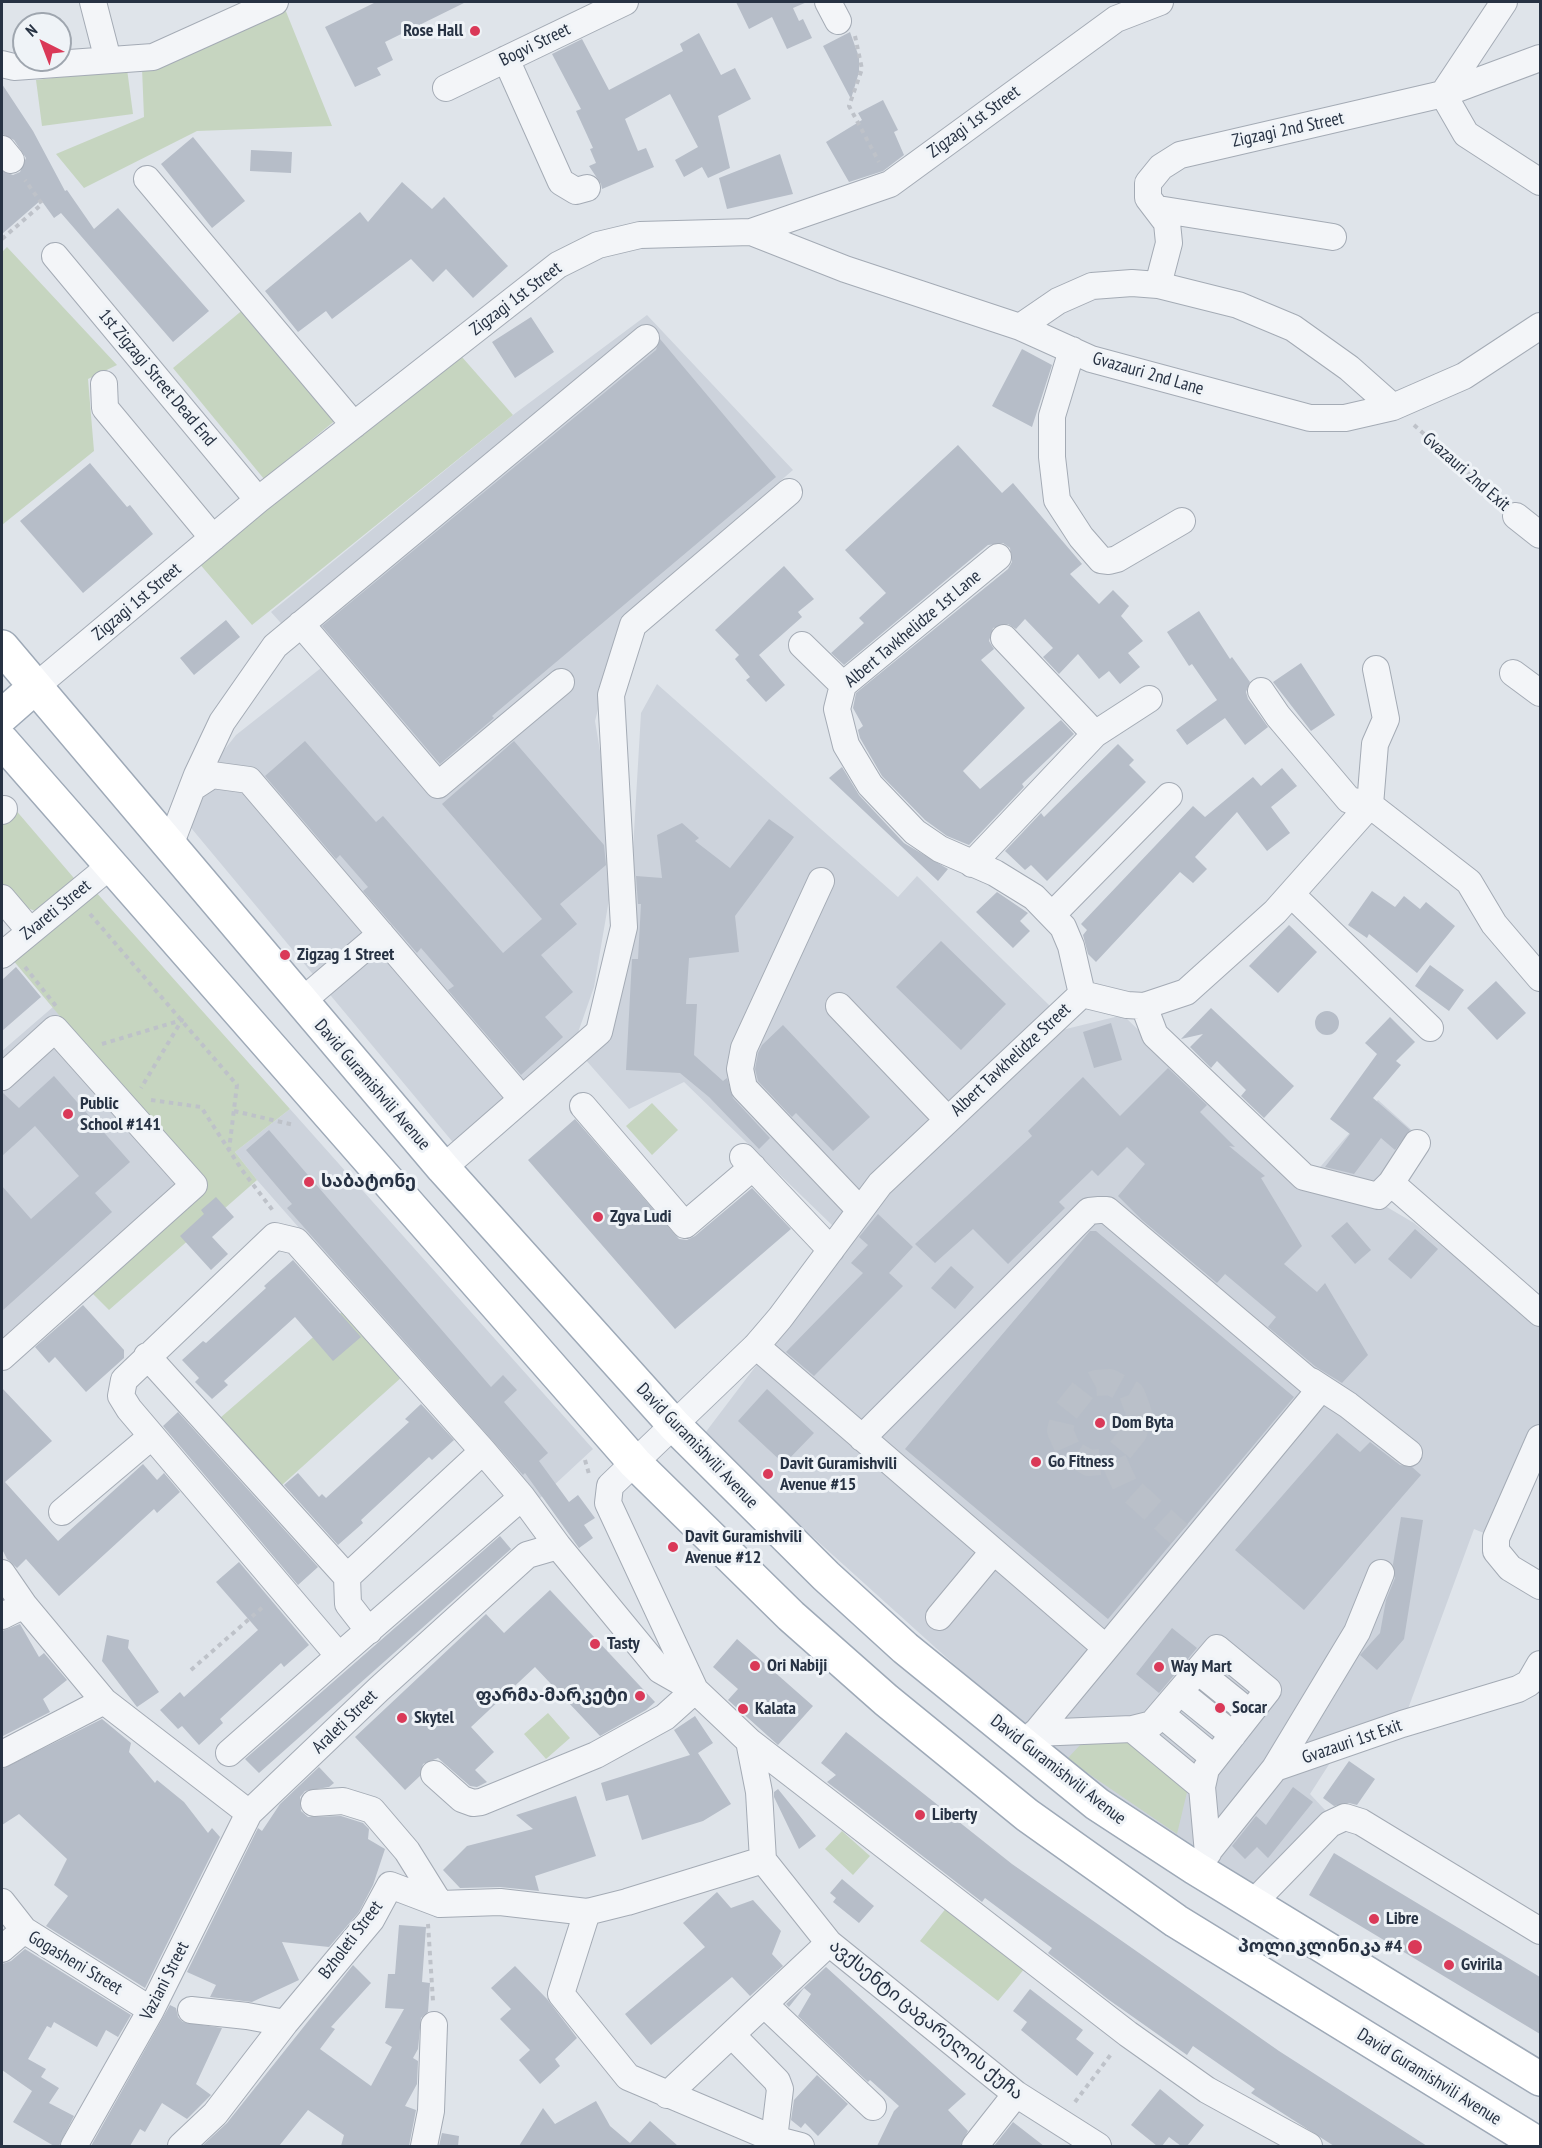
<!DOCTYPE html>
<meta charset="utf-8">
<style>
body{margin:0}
#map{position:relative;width:1542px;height:2148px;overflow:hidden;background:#dfe4ea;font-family:"PT Sans Narrow",sans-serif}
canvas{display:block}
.frame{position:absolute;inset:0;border:3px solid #273243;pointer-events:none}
.north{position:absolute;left:12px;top:12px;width:60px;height:60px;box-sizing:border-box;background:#eff3f7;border:2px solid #9fa6af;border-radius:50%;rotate:318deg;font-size:16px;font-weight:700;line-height:24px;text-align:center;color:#273243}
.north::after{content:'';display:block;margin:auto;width:21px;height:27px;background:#da3958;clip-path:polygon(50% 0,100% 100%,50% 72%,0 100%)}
</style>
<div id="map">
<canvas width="1542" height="2148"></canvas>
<div class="frame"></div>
<div class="north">N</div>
</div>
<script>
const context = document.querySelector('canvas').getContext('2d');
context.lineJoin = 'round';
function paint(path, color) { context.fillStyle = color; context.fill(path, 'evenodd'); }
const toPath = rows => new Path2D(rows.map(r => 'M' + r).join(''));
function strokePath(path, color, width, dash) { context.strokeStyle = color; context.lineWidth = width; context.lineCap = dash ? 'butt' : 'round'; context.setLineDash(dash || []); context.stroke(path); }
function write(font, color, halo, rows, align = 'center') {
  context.font = font + ' "PT Sans Narrow","Noto Sans Georgian",sans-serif'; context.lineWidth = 6; context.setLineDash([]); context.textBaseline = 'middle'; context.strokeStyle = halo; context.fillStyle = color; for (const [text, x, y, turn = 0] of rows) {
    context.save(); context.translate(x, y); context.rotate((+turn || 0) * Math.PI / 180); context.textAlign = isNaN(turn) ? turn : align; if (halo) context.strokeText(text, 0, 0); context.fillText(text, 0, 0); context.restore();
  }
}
const built = toPath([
 [647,315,793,470,622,617,595,721,617,853,594,987,574,1044,456,1146,187,823,201,779,236,735,321,668,271,612,513,415],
 [657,684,898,897,917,876,1050,1006,867,1181,834,1227,684,1082,629,1109,584,1058,627,951,641,713],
 [53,1007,191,1176,2,1343,2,1051],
 [1123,1015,1301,1189,1380,1203,1414,1223,1540,1327,1540,1441,1491,1536,1474,1529,1405,1717,1335,1755,1310,1794,1326,1811,1253,1896,1039,1741,702,1437,887,1193,1062,1030],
 [1378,1100,1415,1133,1373,1188,1315,1173],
 [290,1109,593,1449,538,1500,257,1180,235,1152]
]);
const green = toPath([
 [285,9,332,126,197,131,84,188,56,154,144,117,142,68],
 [127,69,133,114,42,126,36,80],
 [7,247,117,365,88,379,94,451,2,525,2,252],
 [245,308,337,419,264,479,173,368],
 [462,357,513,415,252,625,198,562],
 [14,808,79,884,41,913,16,904,2,886,2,819],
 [95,891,290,1109,235,1152,257,1180,109,1310,89,1290,202,1186,12,959],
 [652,1103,678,1130,652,1155,626,1126],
 [342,1312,403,1376,282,1485,220,1418],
 [548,1713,570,1738,546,1759,524,1734],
 [1130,1742,1188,1788,1177,1834,1067,1759,1082,1743],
 [842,1831,870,1856,853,1875,825,1849],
 [947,1907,1025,1968,998,2001,920,1941]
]);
const building = toPath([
 [376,2,466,2,385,42,393,60,377,68,381,75,355,87,325,27],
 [736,2,807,2,793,8,799,21,803,19,812,38,787,49,772,17,749,29],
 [850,32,859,57,859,72,851,99,823,46],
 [699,33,721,75,735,68,751,99,718,116,730,168,708,178,702,167,684,177,675,160,698,147,670,94,625,119,638,151,646,148,654,167,602,189,601,184,589,166,596,163,590,149,593,148,576,111,581,109,552,54,582,39,609,90,683,51,680,44],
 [2,84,33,131,65,191,67,190,94,229,118,208,209,311,173,342,61,213,54,218,41,200,2,234,2,171,13,175,20,172,26,158,14,140,2,134],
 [883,100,898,130,894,132,904,155,883,171,849,182,826,142,862,120,858,113],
 [193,137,245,201,212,228,161,164],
 [251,150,292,152,291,173,250,171],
 [780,154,793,194,727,209,719,178],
 [402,182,432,209,444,197,508,266,473,298,446,269,433,282,411,259,332,319,326,311,298,332,265,291,360,212,368,222],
 [531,317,554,352,515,378,492,342],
 [660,339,776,477,492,716,494,718,440,764,322,626,656,350],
 [1022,349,1052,365,1032,427,992,406],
 [958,445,1002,493,1013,483,1082,564,1070,574,1099,604,1113,590,1129,606,1121,616,1143,641,1128,653,1140,667,1120,684,1109,671,1099,679,1078,654,1059,674,1043,657,1053,648,1025,619,1016,629,1008,624,993,628,989,641,994,649,981,660,1025,708,963,771,980,789,1061,720,1074,734,1022,784,1024,787,969,845,947,836,925,820,882,776,860,738,858,730,863,726,853,708,856,693,1008,569,1012,562,1010,548,1003,543,988,545,844,665,831,653,864,623,859,618,886,593,845,550],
 [90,463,127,507,130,505,153,534,83,593,20,521],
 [784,566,814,599,798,612,802,617,759,655,785,685,766,702,746,680,750,677,735,659,739,655,715,630],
 [1199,611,1230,659,1232,657,1250,682,1246,692,1248,699,1268,727,1245,745,1225,718,1187,745,1176,730,1217,700,1192,664,1189,666,1167,632],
 [226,620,240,637,194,675,180,658],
 [1301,663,1335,715,1311,731,1273,682],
 [305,741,376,822,383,816,503,953,542,919,442,804,514,741,604,845,606,865,560,904,577,924,541,955,573,992,545,1017,563,1037,521,1075,448,990,454,986,421,948,417,953,363,891,368,887,340,855,336,859,265,776],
 [1118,744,1134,760,1129,765,1146,782,1047,881,1031,865,1025,870,1005,851,1041,813,1044,817],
 [842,767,859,795,904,843,948,869,938,881,829,778],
 [1282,768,1297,786,1271,807,1290,833,1267,851,1237,812,1195,857,1207,869,1193,883,1180,872,1096,962,1088,954,1083,935,1087,930,1081,924,1193,806,1205,817,1253,777,1261,786],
 [769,819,794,837,735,916,739,952,689,958,686,1004,697,1004,694,1055,723,1081,727,1078,733,1098,770,1138,759,1149,709,1097,680,1073,626,1070,632,959,638,959,641,904,638,904,636,876,662,878,657,835,682,823,699,838,695,841,730,868],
 [1372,891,1395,907,1404,896,1420,909,1426,902,1455,926,1417,973,1369,934,1367,938,1348,925],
 [997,892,1028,913,1020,921,1030,931,1013,948,976,912],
 [1289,925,1317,952,1278,993,1249,966],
 [941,941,1006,1004,961,1050,896,987],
 [1430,965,1464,990,1449,1011,1415,986],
 [16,967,41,997,2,1031,2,980],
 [1496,981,1526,1013,1497,1040,1467,1008],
 [1211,1008,1294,1086,1264,1118,1241,1096,1246,1090,1217,1061,1211,1068,1190,1047,1203,1034,1181,1039],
 '1315 1023a12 12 0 1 1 24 0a12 12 0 1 1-24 0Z',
 [1390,1017,1415,1042,1396,1061,1401,1065,1373,1098,1410,1130,1395,1150,1381,1138,1354,1174,1325,1167,1350,1134,1330,1119,1377,1054,1365,1043],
 [1111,1023,1122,1060,1094,1068,1083,1032],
 [783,1025,870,1117,833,1151,796,1113,792,1117,758,1081,755,1069,758,1053,762,1045],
 [1168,1068,1207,1105,1200,1112,1235,1147,1229,1146,1265,1176,1261,1178,1302,1246,1284,1264,1317,1292,1325,1283,1368,1355,1342,1383,1316,1367,1268,1327,1276,1317,1225,1274,1217,1283,1142,1220,1118,1196,1145,1164,1127,1147,1098,1176,1092,1170,1059,1202,1065,1208,1008,1264,973,1229,935,1263,915,1244,1032,1136,1028,1131,1083,1077,1120,1116],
 [54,1076,130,1162,95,1193,112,1212,2,1311,2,1186,31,1219,79,1176,35,1126,2,1156,2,1092,19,1108],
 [575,1119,679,1239,687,1240,695,1236,752,1188,791,1229,675,1329,528,1160],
 [269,1130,491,1387,503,1375,517,1390,504,1402,548,1453,539,1461,569,1502,578,1495,595,1518,584,1525,593,1538,579,1548,525,1473,523,1475,287,1208,292,1204,246,1150],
 [216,1197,234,1217,212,1237,228,1254,211,1270,180,1236,204,1214,201,1210],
 [878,1214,913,1247,889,1273,903,1286,814,1376,786,1352,863,1273,851,1263,868,1245,859,1237],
 [1347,1222,1371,1250,1355,1264,1331,1236],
 [1415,1229,1438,1249,1411,1279,1388,1259],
 [1090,1231,1096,1231,1294,1397,1108,1619,905,1449],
 [293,1260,361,1337,333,1361,295,1317,224,1381,228,1385,212,1399,195,1382,199,1378,182,1360,203,1341,206,1343,266,1288,264,1286],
 [951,1266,974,1287,955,1309,931,1288],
 [83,1305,124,1350,124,1358,86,1392,55,1357,49,1363,35,1347],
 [2,1388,52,1441,5,1482,58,1541,143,1464,157,1480,164,1473,180,1492,157,1513,154,1509,59,1596,26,1559,17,1568,7,1559,2,1549],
 [767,1389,814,1433,784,1464,738,1421],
 [421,1404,454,1440,432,1460,429,1457,361,1520,363,1523,338,1545,284,1485,298,1473,319,1497,322,1494,326,1498,409,1422,405,1419],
 [178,1412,318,1567,298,1585,163,1426],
 [1337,1433,1360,1452,1370,1442,1400,1465,1412,1467,1421,1475,1304,1610,1235,1550],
 [1401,1517,1423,1520,1404,1639,1377,1670,1360,1655,1380,1633,1386,1600,1395,1578,1393,1564],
 [500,1536,511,1549,259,1773,245,1759],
 [239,1562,309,1645,284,1667,281,1663,220,1719,223,1723,199,1745,182,1726,178,1729,160,1710,180,1692,184,1697,258,1630,216,1582],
 [550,1590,655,1702,646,1710,600,1736,535,1667,471,1727,494,1752,475,1770,487,1782,477,1787,470,1786,438,1758,423,1764,420,1776,405,1790,355,1737,486,1614,504,1633],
 [20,1624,39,1657,44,1653,67,1680,43,1699,50,1712,3,1736,2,1631],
 [1172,1628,1197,1648,1159,1693,1136,1674],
 [107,1635,129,1640,128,1648,159,1692,137,1707,102,1661],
 [737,1639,813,1706,778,1745,728,1700,738,1689,713,1667],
 [695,1716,713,1743,698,1753,731,1804,703,1821,642,1840,628,1795,606,1801,601,1783,690,1755,674,1730],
 [102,1719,131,1743,129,1752,155,1783,157,1780,184,1802,208,1833,212,1828,220,1837,145,1988,46,1926,68,1896,54,1885,67,1859,19,1814,2,1825,2,1769],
 [846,1732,1012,1864,1279,2051,1427,2146,1334,2146,1251,2093,1255,2089,1193,2046,1187,2055,1109,2000,1048,1953,1052,1948,985,1898,982,1902,827,1782,836,1775,821,1763],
 [1349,1761,1375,1779,1357,1805,1349,1803,1334,1806,1323,1798],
 [319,1767,334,1783,329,1787,305,1791,300,1797,301,1811,308,1817,341,1816,363,1823,369,1829,368,1839,385,1849,373,1885,359,1912,329,1947,282,1942,299,1980,252,2002,210,1997,216,1985,187,1972,258,1828,262,1831,280,1804],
 [1293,1787,1313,1802,1268,1858,1257,1847,1245,1859,1232,1846,1256,1816,1266,1825],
 [778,1789,816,1836,799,1849,774,1797,774,1792],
 [576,1796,596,1856,535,1876,539,1891,500,1887,460,1888,443,1870,467,1846,533,1829,516,1815],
 [1334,1853,1540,1977,1540,2034,1309,1895],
 [842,1879,874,1906,859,1923,833,1902,836,1898,830,1893],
 [717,1892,731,1908,753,1900,781,1931,772,1954,783,1966,750,1996,732,1977,651,2045,625,2014,705,1947,683,1923],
 [399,1925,426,1927,422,1982,430,1983,428,2012,421,2018,418,2049,413,2058,418,2061,417,2084,405,2106,416,2110,409,2146,341,2146,344,2135,308,2110,279,2146,202,2146,227,2123,353,1965,371,1983,331,2027,335,2029,320,2049,371,2086,392,2047,385,2043,404,2009,385,2008,388,1974,395,1974],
 [25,1949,131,2015,118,2037,106,2030,97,2047,54,2022,51,2028,47,2026,28,2059,46,2069,41,2077,59,2088,49,2103,74,2116,59,2146,54,2146,13,2122,32,2091,2,2070,2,1964,11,1961],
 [515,1966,547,1999,577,2038,555,2059,560,2066,540,2084,519,2060,530,2050,500,2019,511,2009,491,1988],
 [826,1967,966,2094,948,2110,968,2131,960,2146,877,2146,894,2111,899,2106,870,2080,868,2082,798,2016,811,1994,804,1988,789,2007,786,2004],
 [1030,1989,1083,2030,1076,2039,1094,2053,1077,2076,1021,2030,1027,2022,1013,2011],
 [170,2005,176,2008,178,2017,183,2022,222,2028,196,2084,211,2095,187,2119,162,2103,145,2132,140,2129,130,2146,91,2146],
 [817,2075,848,2104,818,2136,805,2123,801,2128,791,2120,794,2100],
 [1160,2089,1204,2125,1187,2146,1181,2146,1169,2137,1162,2146,1157,2146,1131,2125],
 [596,2101,610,2126,630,2143,650,2121,678,2146,519,2146,543,2108,555,2124],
 [1013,2122,1044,2146,994,2146],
 [442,2133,459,2136,458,2146,439,2146]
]);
const minorTunnel = toPath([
 [1100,1462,1089,1463,1069,1451,1060,1431,1064,1414,1083,1390,1096,1383,1110,1382,1132,1394,1139,1413,1134,1433,1113,1459,1125,1485,1179,1534]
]);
const path = toPath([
 [855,36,862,69,849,106,879,162],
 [2,239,42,204,25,180],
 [1414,425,1498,500],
 [90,914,237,1085,229,1150],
 [25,967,56,1006],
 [102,1044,182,1020,141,1088],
 [151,1100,201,1107,242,1170,274,1212],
 [234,1111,294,1125],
 [585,1460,589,1474],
 [191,1670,264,1606],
 [428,1924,433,2001],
 [1075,2102,1112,2053]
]);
const minor = toPath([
 [93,2,108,60],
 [828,2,838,21],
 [1504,2,1443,94,1466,134,1540,182],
 [506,59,561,182,576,191,587,188],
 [2,64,14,67,153,57,275,2],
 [446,88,625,2],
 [2,149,11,160],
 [147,179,354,425],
 [1158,209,1333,237],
 [751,232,845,269,1020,327,1091,359,1310,418,1345,418,1393,407,1464,376,1540,326],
 [55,256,258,500],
 [1158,285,1169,243,1167,223,1148,198,1148,183,1161,167,1180,155,1443,94,1540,58],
 [1020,327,1058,301,1092,286,1132,283,1158,285,1238,305,1293,328,1349,368,1393,407],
 [1072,350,1052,416,1052,457,1057,500,1081,537,1101,560,1109,561,1117,559,1182,521],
 [104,384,105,408,213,538],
 [1516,516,1540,535],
 [998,557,843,685,837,709,846,745,870,785,915,832,940,849,995,873,1034,897,1063,927,1071,946,1082,994],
 [301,624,438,785,561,682],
 [802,645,843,685],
 [1513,673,1540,693],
 [35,687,258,500,558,265,598,245,640,235,751,232,890,184,1116,19,1160,2],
 [1261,691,1278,716,1349,800,1370,805,1469,882,1494,924,1540,978],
 [1095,734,1149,699],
 [192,788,212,775,249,780,521,1098],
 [1370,805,1375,744,1386,719,1376,669],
 [2,811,4,809],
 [169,848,197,775,222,722,275,646,646,338],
 [972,864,1095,734,1004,638],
 [821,881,744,1048,740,1069,744,1088,860,1210],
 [1291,894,1430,1028],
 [2,898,30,931],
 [1052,915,1169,796],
 [2,955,110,866],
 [301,1002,381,934],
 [839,1006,948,1120],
 [1144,1006,1155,1035,1304,1177,1378,1196,1391,1183,1540,1313],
 [2,1077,55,1029,194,1185,2,1357],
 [583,1106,685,1225,753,1167],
 [743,1157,831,1250],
 [443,1168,599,1032,624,927,611,695,633,625,789,492],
 [1391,1183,1417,1143],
 [756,1346,1106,1648],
 [147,1356,347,1577],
 [1311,1381,1348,1405,1409,1453],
 [862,1438,1089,1211,1099,1210,1107,1210,1316,1387,1317,1393,1025,1746],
 [1540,1438,1496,1538,1496,1551,1510,1568,1540,1586],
 [522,1497,339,1656,129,1409,121,1396,124,1380,275,1236,296,1241,483,1451,522,1497,558,1546],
 [62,1512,152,1436],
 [2,1573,24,1605,104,1701,249,1813],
 [2,1616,24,1605],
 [939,1617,993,1552],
 [369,1631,348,1604,347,1577,483,1451],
 [1198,1671,1250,1713],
 [1180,1692,1233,1735],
 [1161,1714,1214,1758],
 [1132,1729,1152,1724,1217,1648,1268,1690,1206,1769,1202,1787],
 [1035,1733,1132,1729,1202,1787,1208,1853],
 [749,1741,1128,2034,1207,2090,1309,2146],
 [229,1753,339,1656],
 [2,1754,104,1701],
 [1275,1768,1357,1632,1381,1573],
 [314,1803,343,1801,372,1810,407,1851,440,1904],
 [763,1860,627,1902,587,1912,561,1994,628,2077,774,2139,801,2146],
 [1195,1868,1275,1768,1402,1724,1518,1689,1529,1683,1540,1664],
 [2,1902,24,1930],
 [1253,1903,1330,1824,1345,1817,1361,1822,1540,1931],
 [2,1949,24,1930,151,2010],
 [764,2004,873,2107],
 [191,2010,247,2016,285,2023],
 [732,2035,777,2081,780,2089,774,2139,771,2146],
 [667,2095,829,1943],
 [74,2146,151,2010,249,1813,379,1689,527,1555,558,1546,660,1670,695,1690,665,1717,596,1755,481,1802,473,1803,462,1799,434,1774],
 [181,2146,215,2114,285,2023,371,1920,390,1885,440,1904,500,1902,587,1912],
 [424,2146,431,2111,434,2025],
 [975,2146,1016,2094],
 [1098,2146,1016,2094,829,1943,763,1860,759,1792,749,1741,695,1690,608,1503,610,1486,756,1346,780,1318,880,1184,1082,994,1127,1005,1144,1006,1186,992,1275,912,1370,805]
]);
const major = toPath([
 [2,647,443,1168,675,1426,826,1576,905,1648,1097,1804,1195,1868,1540,2079],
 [2,716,35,687],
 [2,741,635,1463,791,1616,886,1700,1027,1815,1176,1921,1540,2145]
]);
const markers = [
 [475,31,6,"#da3958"],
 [285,955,6,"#da3958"],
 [68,1114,6,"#da3958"],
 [309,1182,6,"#da3958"],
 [598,1217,6,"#da3958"],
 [1100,1423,6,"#da3958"],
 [1036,1462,6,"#da3958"],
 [768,1474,6,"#da3958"],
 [673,1547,6,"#da3958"],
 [595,1644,6,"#da3958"],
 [755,1666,6,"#da3958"],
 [1159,1667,6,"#da3958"],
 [640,1696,6,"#da3958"],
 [1220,1708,6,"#da3958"],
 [743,1709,6,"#da3958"],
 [402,1718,6,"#da3958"],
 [920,1815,6,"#da3958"],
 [1374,1919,6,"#da3958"],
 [1415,1947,8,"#da3958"],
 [1449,1965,6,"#da3958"]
];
const poiNames = [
 ["Rose Hall",463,31,"right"],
 ["Zigzag 1 Street",297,955],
 ["Public",80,1104],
 ["School #141",80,1125],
 ["საბატონე",321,1182],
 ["Zgva Ludi",610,1217],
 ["Dom Byta",1112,1423],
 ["Go Fitness",1048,1462],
 ["Davit Guramishvili",780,1464],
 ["Avenue #15",780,1485],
 ["Davit Guramishvili",685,1537],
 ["Avenue #12",685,1558],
 ["Tasty",607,1644],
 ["Ori Nabiji",767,1666],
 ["Way Mart",1171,1667],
 ["ფარმა-მარკეტი",628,1696,"right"],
 ["Socar",1232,1708],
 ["Kalata",755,1709],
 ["Skytel",414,1718],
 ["Liberty",932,1815],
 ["Libre",1386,1919],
 ["პოლიკლინიკა #4",1402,1947,"right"],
 ["Gvirila",1461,1965]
];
const streetNames = [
 ["Bogvi Street",535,45,-26],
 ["Zigzagi 1st Street",974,122,-36],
 ["Zigzagi 2nd Street",1288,130,-12],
 ["Zigzagi 1st Street",516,299,-37],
 ["Gvazauri 2nd Lane",1148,374,16],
 ["1st Zigzagi Street Dead End",157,378,50],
 ["Gvazauri 2nd Exit",1466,472,41],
 ["Zigzagi 1st Street",137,602,-40],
 ["Albert Tavkhelidze 1st Lane",913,629,-40],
 ["Zvareti Street",56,910,-39],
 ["Albert Tavkhelidze Street",1011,1060,-43],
 ["David Guramishvili Avenue",372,1085,49],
 ["David Guramishvili Avenue",697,1446,46],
 ["Araleti Street",345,1722,-44],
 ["Gvazauri 1st Exit",1352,1742,-19],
 ["David Guramishvili Avenue",1058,1770,38],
 ["Bzholeti Street",351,1940,-53],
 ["Gogasheni Street",75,1963,31],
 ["Vaziani Street",165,1981,-63],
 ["ავქსენტი ცაგარელის ქუჩა",926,2020,39],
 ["David Guramishvili Avenue",1429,2077,32]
];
paint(built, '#cdd3dc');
paint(green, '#c6d5c0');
paint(building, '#b6bdc8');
strokePath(minorTunnel, '#bac0c9', 26, [26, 13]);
strokePath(minor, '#a4abb5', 28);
strokePath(major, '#9ea9b7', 36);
strokePath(path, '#bec2c9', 4, [4.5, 4.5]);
strokePath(minor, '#f3f5f8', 26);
strokePath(major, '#fff', 33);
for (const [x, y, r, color] of markers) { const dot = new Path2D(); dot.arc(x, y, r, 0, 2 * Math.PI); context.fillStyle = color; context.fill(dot); strokePath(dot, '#eff3f7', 2); }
write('bold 18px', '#273243', '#eff3f7', poiNames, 'left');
write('18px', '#273243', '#eff3f7', streetNames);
</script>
